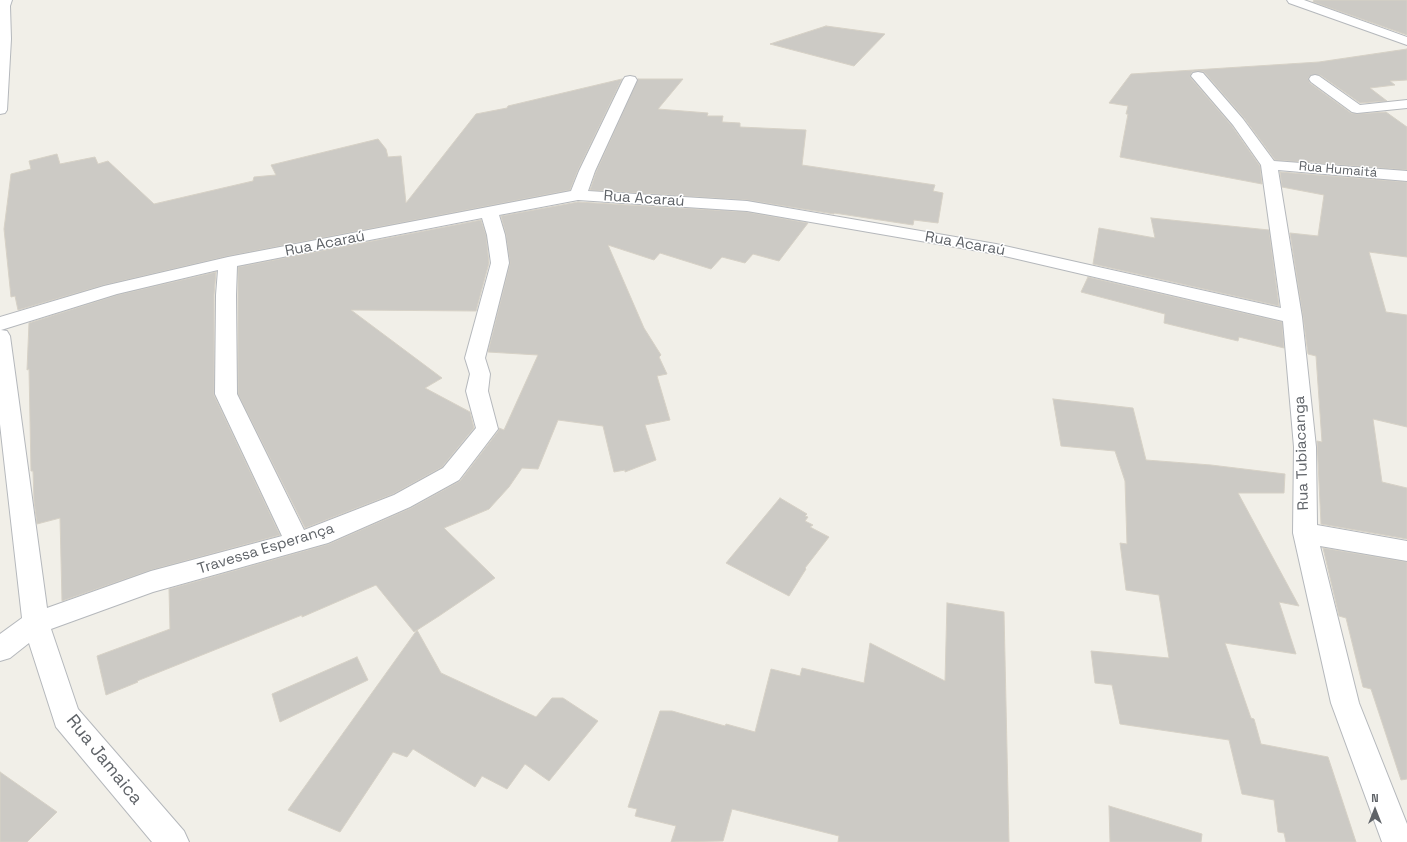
<!DOCTYPE html>
<meta charset="utf-8">
<style>
body{margin:0}
#map{position:relative;width:1407px;height:842px;overflow:hidden;background:#f1efe8;font-family:"Space Grotesk",sans-serif}
canvas{display:block}
.north{position:absolute;left:1355px;top:790px;width:40px;height:40px;-webkit-text-stroke:3px #fff;paint-order:stroke;rotate:0deg;font-size:11px;font-weight:700;line-height:16px;text-align:center;color:#5f6368}
.north::after{content:'';display:block;margin:auto;width:14px;height:18px;background:#5f6368;clip-path:polygon(50% 0,100% 100%,50% 72%,0 100%)}
</style>
<div id="map">
<canvas width="1407" height="842"></canvas>
<div class="north">N</div>
</div>
<script>
const context = document.querySelector('canvas').getContext('2d');
context.lineJoin = 'round';
function paint(path, color) { context.fillStyle = color; context.fill(path, 'evenodd'); }
const toPath = rows => new Path2D(rows.map(r => 'M' + r).join(''));
function strokePath(path, color, width, dash) { context.strokeStyle = color; context.lineWidth = width; context.lineCap = dash ? 'butt' : 'round'; context.setLineDash(dash || []); context.stroke(path); }
function write(font, color, halo, rows, align = 'center') {
  context.font = font + ' "Space Grotesk",sans-serif'; context.lineWidth = 3; context.setLineDash([]); context.textBaseline = 'middle'; context.strokeStyle = halo; context.fillStyle = color; for (const [text, x, y, turn = 0] of rows) {
    context.save(); context.translate(x, y); context.rotate((+turn || 0) * Math.PI / 180); context.textAlign = isNaN(turn) ? turn : align; if (halo) context.strokeText(text, 0, 0); context.fillText(text, 0, 0); context.restore();
  }
}
const building = toPath([
 [1314,0,1407,0,1407,35,1313,2,1314,0],
 [826,26,885,34,854,66,770,44,826,26],
 [1407,49,1407,80,1390,81,1395,85,1370,88,1387,101,1360,103,1320,75,1311,75,1308,78,1310,83,1351,113,1357,114,1386,112,1407,127,1407,170,1275,160,1244,118,1204,72,1198,71,1192,72,1190,77,1232,126,1260,166,1262,184,1120,157,1128,114,1126,114,1128,106,1109,103,1131,74,1319,62,1407,49],
 [622,79,578,170,570,190,228,256,104,285,18,310,15,296,11,297,4,229,11,174,31,169,29,161,57,154,60,164,95,157,98,164,108,161,154,204,253,181,254,177,276,175,271,165,378,139,386,149,388,157,401,156,406,203,476,114,507,108,508,106,622,79],
 [638,79,683,79,658,109,708,113,707,116,723,116,722,122,740,123,740,127,806,130,802,165,935,185,933,191,943,193,938,223,914,220,913,225,834,213,834,214,747,200,590,190,596,172,638,79],
 [1280,172,1407,182,1407,257,1369,252,1386,312,1407,315,1407,427,1373,419,1382,482,1407,488,1407,539,1321,524,1317,441,1322,442,1316,356,1308,354,1303,317,1290,233,1318,236,1324,195,1282,187,1280,172],
 [578,202,747,212,808,223,779,261,753,254,745,263,722,257,711,269,660,253,654,260,608,245,644,328,661,355,659,357,667,374,657,376,670,420,645,425,656,460,625,472,625,470,614,472,603,426,558,420,538,469,522,468,509,487,489,509,444,528,495,578,439,616,414,632,376,585,302,617,302,615,137,681,138,682,106,695,97,656,170,629,169,589,329,544,411,508,460,481,499,430,499,428,504,430,538,355,488,352,510,263,506,235,501,216,578,202],
 [1151,218,1269,230,1279,306,1093,264,1099,228,1155,238,1151,218],
 [481,220,486,235,489,263,476,311,351,310,442,378,425,388,470,412,474,428,442,467,393,494,305,528,238,394,238,267,481,220],
 [216,272,214,295,214,395,280,535,151,570,62,601,60,518,37,524,34,501,33,471,31,471,29,369,27,370,29,323,117,295,216,272],
 [1088,277,1282,322,1284,348,1239,337,1238,341,1164,323,1165,314,1081,292,1088,277],
 [1053,399,1133,408,1146,460,1211,465,1285,474,1284,493,1238,493,1299,606,1279,602,1296,654,1225,643,1251,718,1254,719,1261,744,1328,757,1356,842,1286,842,1284,833,1278,832,1274,800,1242,794,1229,740,1120,724,1112,685,1095,683,1091,651,1169,658,1159,595,1126,590,1120,543,1127,544,1125,481,1115,451,1061,446,1053,399],
 [780,498,807,514,805,516,808,517,805,521,813,525,810,527,829,537,805,568,806,569,789,596,726,563,780,498],
 [1323,548,1407,562,1407,779,1401,780,1371,689,1363,687,1346,618,1339,616,1323,548],
 [947,603,1004,612,1009,842,838,842,839,836,732,809,723,841,671,842,676,826,635,816,637,809,628,807,660,711,672,711,725,726,726,724,755,732,771,669,800,676,802,668,864,683,870,643,945,681,947,603],
 [417,630,441,673,536,717,552,698,563,698,598,721,549,781,525,764,507,789,482,776,475,787,413,749,407,757,393,752,340,832,288,810,417,630],
 [357,657,368,680,280,722,272,694,357,657],
 [0,772,57,812,27,842,0,842,0,772],
 [1109,806,1202,834,1201,842,1110,842,1109,806]
]);
const lane = toPath([
 [1315,75,1319,76,1360,105,1407,100,1407,108,1357,113,1352,112,1311,82,1309,79,1311,76,1315,75]
]);
const street = toPath([
 [0,0,12,0,10,6,11,39,7,110,5,113,0,114,0,0],
 [1287,0,1304,0,1407,37,1407,45,1289,3,1287,0],
 [1198,72,1203,73,1243,119,1274,161,1407,171,1407,181,1278,170,1302,317,1316,447,1317,525,1407,541,1407,561,1320,546,1359,703,1407,824,1407,842,1382,842,1331,703,1293,533,1294,447,1283,321,996,254,747,211,578,200,499,215,505,235,509,263,485,358,490,374,488,391,498,429,459,480,410,507,328,543,153,592,51,629,78,709,184,831,189,842,152,842,56,727,29,643,10,658,0,661,0,634,22,618,0,424,0,317,104,286,228,257,571,191,579,171,623,80,625,77,630,76,635,77,637,80,595,171,588,191,747,201,996,244,1281,308,1261,165,1233,125,1191,76,1193,73,1198,72],
 [482,218,487,235,491,263,465,358,470,374,466,391,476,428,443,468,394,495,304,530,237,394,236,295,237,266,482,218],
 [218,270,216,295,215,394,282,536,151,571,47,608,10,336,7,331,1,330,117,294,218,270]
]);
const farStreetnames = [
 ["Rua Humaitá",1338,170,5]
];
const streetNames = [
 ["Rua Acaraú",644,199,4],
 ["Rua Acaraú",325,244,-11],
 ["Rua Acaraú",965,244,10],
 ["Rua Tubiacanga",1302,453,-92],
 ["Travessa Esperança",266,549,-17]
];
const nearStreetnames = [
 ["Rua Jamaica",104,760,51]
];
paint(building, '#cccac5');
strokePath(building, '#d6d1c6', 1);
strokePath(lane, '#b5b8bc', 2);
strokePath(street, '#b5b8bc', 2);
paint(lane, '#fff');
paint(street, '#fff');
write('13px', '#5f6368', '#fff', farStreetnames);
write('15px', '#5f6368', '#fff', streetNames);
write('18px', '#5f6368', '#fff', nearStreetnames);
</script>
